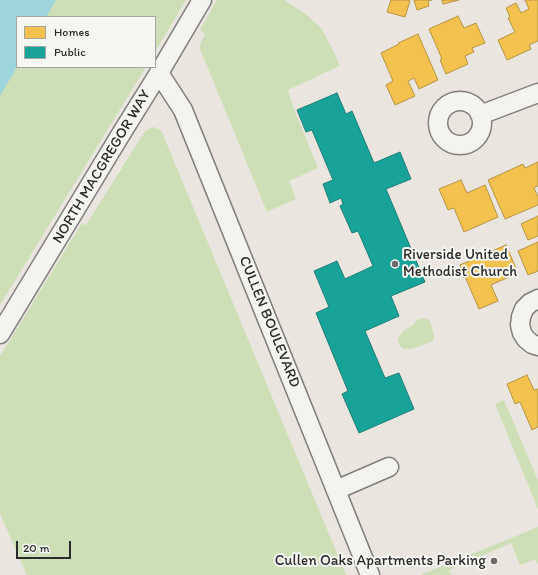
<!DOCTYPE html>
<style>
body{margin:0}
#map{position:relative;width:538px;height:575px;overflow:hidden;background:#eae6df;font-family:Itim,sans-serif}
canvas{display:block}
.legend{position:absolute;left:16px;top:16px;width:140px;height:52px;box-sizing:border-box;background:#f6f6f2;border:1px solid #a5a5a2;margin:0;padding:5px 7px;list-style:none;font-size:12px;color:#2b2b2b}
.legend li{display:flex;align-items:center;gap:8px;height:20px}
.legend b{width:20px;border:1px solid #a5a5a2}
.scale{position:absolute;left:16px;top:541px;width:55px;height:18px;box-sizing:border-box;border:2px solid #2b2b2b;border-top:0;padding-left:5px;font-size:12px;line-height:14px;white-space:nowrap;color:#2b2b2b;-webkit-text-stroke:3px #f6f6f2;paint-order:stroke}
</style>
<div id="map">
<canvas width="538" height="575"></canvas>
<ul class="legend">
<li><b style="height:11px;background:#f2c14e"></b>Homes</li>
<li><b style="height:11px;background:#17a398"></b>Public</li>
</ul>
<div class="scale">20 m</div>
</div>
<script>
const context = document.querySelector('canvas').getContext('2d');
context.lineJoin = 'round';
function paint(path, color) { context.fillStyle = color; context.fill(path, 'evenodd'); }
const toPath = rows => new Path2D(rows.map(r => 'M' + r).join(''));
function strokePath(path, color, width, dash) { context.strokeStyle = color; context.lineWidth = width; context.lineCap = dash ? 'butt' : 'round'; context.setLineDash(dash || []); context.stroke(path); }
function write(font, color, halo, rows, align = 'center') {
  context.font = font + ' Itim,sans-serif'; context.lineWidth = 4; context.setLineDash([]); context.textBaseline = 'middle'; context.strokeStyle = halo; context.fillStyle = color; for (const [text, x, y, turn = 0] of rows) {
    context.save(); context.translate(x, y); context.rotate((+turn || 0) * Math.PI / 180); context.textAlign = isNaN(turn) ? turn : align; if (halo) context.strokeText(text, 0, 0); context.fillText(text, 0, 0); context.restore();
  }
}
const green = toPath([
 [0,0,186,0,155,52,155,17,17,17,17,67,146,67,0,305],
 [217,0,284,0,307,15,321,28,334,52,340,66,288,90,294,109,318,168,289,181,296,199,267,212,200,49,200,45,205,34,200,30],
 [153,127,161,130,346,575,27,575,0,514,0,356,82,223,86,225,145,131],
 [423,318,427,319,430,321,434,335,434,340,418,347,410,349,404,349,400,346,398,342,398,338,404,330,412,326,418,319],
 [504,400,538,480,538,509,495,404],
 [538,527,538,564,535,559,520,565,511,543,449,570,451,575,420,575]
]);
const water = toPath([
 [0,0,56,0,46,17,17,17,17,67,0,96]
]);
const homes = toPath([
 [391,0,408,0,410,1,405,17,387,12,391,0],
 [414,0,432,0,428,1,429,6,417,10,414,0],
 [442,0,459,0,443,4,442,0],
 [525,0,538,0,538,41,529,45,531,49,507,60,498,40,515,32,508,18,510,17,506,8,516,3,521,13,529,9,525,0],
 [458,16,464,28,476,23,485,43,472,48,474,52,465,56,468,64,446,74,440,60,442,59,429,29,458,16],
 [418,34,438,80,419,89,414,78,408,81,415,96,395,105,386,85,393,81,381,53,399,44,398,43,418,34],
 [538,162,538,186,534,188,538,197,538,205,505,219,488,180,523,164,525,168,538,162],
 [461,180,467,193,485,185,498,217,464,232,454,208,448,210,439,189,461,180],
 [538,216,538,236,528,240,521,224,538,216],
 [538,242,538,271,528,275,518,251,538,242],
 [506,245,518,273,491,285,498,301,479,309,460,265,506,245],
 [527,375,534,390,538,389,538,427,532,430,520,402,515,404,507,384,527,375]
]);
const public = toPath([
 [337,93,346,114,352,111,374,163,400,152,411,179,386,189,425,282,391,296,399,316,365,331,385,378,399,373,414,409,359,433,342,394,348,391,316,313,329,307,314,271,337,261,345,279,373,266,358,231,352,233,340,206,343,204,341,198,330,203,323,184,333,180,312,130,306,132,297,110,337,93]
]);
const minor = toPath([
 [159,73,183,110,370,575],
 '438 123a22 22 0 1 1 44 0a22 22 0 1 1-44 0Z',
 [480,115,538,93],
 [538,299,530,303,524,309,521,317,520,325,522,333,526,339,532,344,538,346],
 [0,334,121,134,159,73,202,0],
 [336,490,389,467]
]);
const markers = [
 [395,264,4,"#6e6c6a"],
 [494,561,4,"#6e6c6a"]
];
const streetNames = [
 ["NORTH MACGREGOR WAY",102,167,-59],
 ["CULLEN BOULEVARD",269,322,68]
];
const poiNames = [
 ["Riverside United",403,255],
 ["Methodist Church",403,272],
 ["Cullen Oaks Apartments Parking",486,561,"right"]
];
paint(green, '#cddfb6');
paint(water, '#9ed4dc');
paint(homes, '#f2c14e');
strokePath(homes, '#b69444', 1);
paint(public, '#17a398');
strokePath(public, '#1d7f77', 1);
strokePath(minor, '#817f7c', 21);
strokePath(minor, '#f3f3f0', 18);
for (const [x, y, r, color] of markers) { const dot = new Path2D(); dot.arc(x, y, r, 0, 2 * Math.PI); context.fillStyle = color; context.fill(dot); strokePath(dot, '#f6f6f2', 1.5); }
write('15px', '#2b2b2b', '#f6f6f2', streetNames);
write('15px', '#2b2b2b', '#f6f6f2', poiNames, 'left');
</script>
